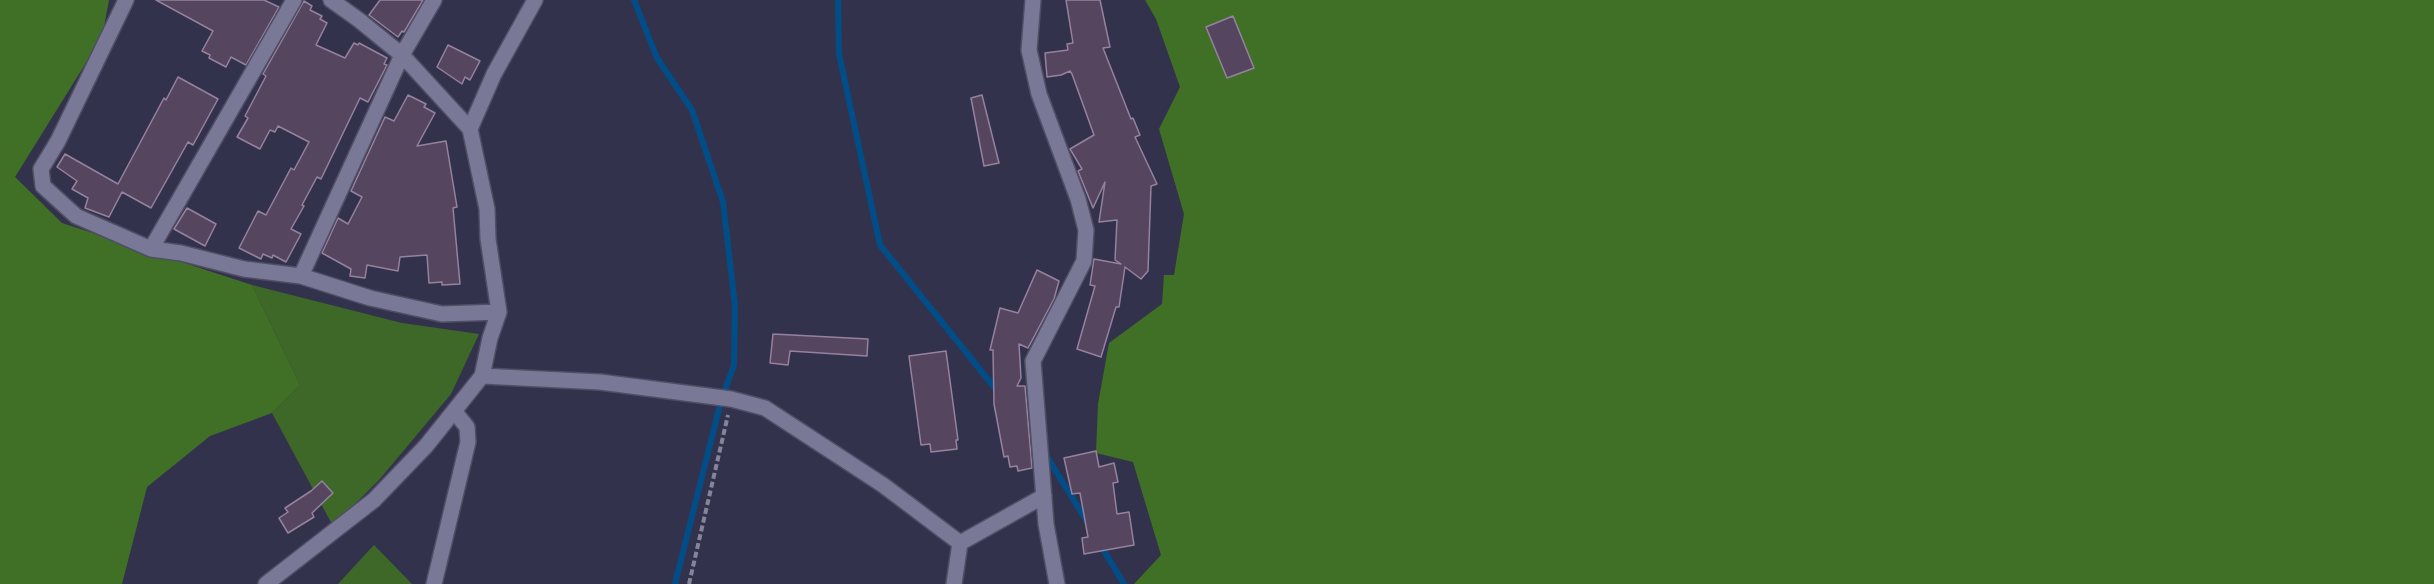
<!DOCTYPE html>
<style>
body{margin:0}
canvas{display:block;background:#33324c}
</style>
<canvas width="2434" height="584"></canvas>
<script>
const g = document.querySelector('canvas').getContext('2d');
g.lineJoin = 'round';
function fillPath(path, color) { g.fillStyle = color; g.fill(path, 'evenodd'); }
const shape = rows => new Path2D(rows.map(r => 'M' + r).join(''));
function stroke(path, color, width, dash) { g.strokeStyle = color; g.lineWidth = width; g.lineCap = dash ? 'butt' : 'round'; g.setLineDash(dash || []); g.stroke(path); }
const green = shape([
 [252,285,402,323,479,334,451,394,379,480,333,526,272,413,300,385],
 [374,545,412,584,338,584]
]);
const forest = shape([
 [0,0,109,0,102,37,15,177,62,223,252,285,300,385,272,413,210,436,147,487,122,584,0,584],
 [1145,0,2434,0,2434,584,1134,584,1161,555,1133,462,1096,453,1098,404,1109,343,1162,304,1164,275,1174,275,1184,214,1159,129,1180,87,1156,19]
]);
const stream = shape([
 [634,0,657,58,692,110,723,202,735,306,734,365,721,401,675,584],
 [838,0,839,54,880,245,998,392],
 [1044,452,1089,525],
 [1100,544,1124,584]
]);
const building = shape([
 [156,0,264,0,279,7,246,65,231,57,226,67,209,58,210,55,202,51,213,31,156,0],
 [380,0,423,0,404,32,402,31,398,37,369,15,380,0],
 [1066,0,1100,0,1110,47,1103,48,1131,119,1133,118,1140,135,1135,137,1157,184,1151,186,1148,271,1141,279,1125,267,1119,307,1116,307,1101,357,1077,349,1095,286,1090,285,1094,259,1121,264,1115,260,1117,220,1099,222,1105,182,1093,208,1078,171,1082,169,1070,149,1094,135,1072,74,1070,71,1061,75,1047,77,1045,53,1068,50,1067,44,1073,43,1066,0],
 [304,1,312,6,310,10,322,16,320,19,327,23,316,45,345,58,354,43,358,45,359,43,387,58,384,64,387,65,368,102,360,98,321,179,317,177,302,205,304,206,291,229,301,234,286,262,273,255,272,258,263,254,261,259,239,248,258,211,266,215,291,168,294,170,309,142,278,126,275,132,270,130,260,149,237,137,248,118,245,116,266,76,263,74,304,1],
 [1233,16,1254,68,1227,78,1206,27,1233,16],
 [448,45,480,61,470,80,465,77,462,84,437,67,448,45],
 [178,77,218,99,193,145,188,142,151,208,122,192,109,217,85,208,88,198,72,189,77,181,57,167,65,154,118,184,164,98,166,100,178,77],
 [408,95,426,104,424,107,435,113,417,146,446,141,457,207,453,208,460,284,442,285,442,282,429,283,427,255,400,257,398,271,367,265,365,278,350,276,351,269,322,253,338,218,348,224,362,197,351,191,385,117,394,121,408,95],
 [982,95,999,163,984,166,971,98,982,95],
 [187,208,216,224,205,246,174,229,187,208],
 [1037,270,1059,281,1054,299,1028,348,1019,344,1021,378,1017,386,1025,386,1032,468,1018,471,1017,466,1010,467,1008,456,1004,457,994,404,993,350,990,350,1000,308,1018,313,1037,270],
 [773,334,868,339,867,356,790,351,788,365,770,363,773,334],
 [946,351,958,440,956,440,957,449,931,452,930,444,921,445,909,356,946,351],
 [1096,451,1099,467,1114,463,1118,482,1113,483,1117,514,1129,512,1134,545,1084,554,1082,538,1088,537,1080,493,1072,494,1064,458,1096,451],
 [322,481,333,493,312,513,314,517,288,533,279,518,288,512,285,508,311,491,322,481]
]);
const path = shape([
 [689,584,728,415]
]);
const minor = shape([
 [126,0,58,141,41,169,43,186,76,216,151,249,181,253,244,269,301,276,370,298,442,314,499,312],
 [1033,0,1029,50,1039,94,1078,199,1086,230,1084,261,1033,361,1046,524,1057,584],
 [470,129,494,74,535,0],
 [151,249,294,0],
 [301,276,402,55,434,0],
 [482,376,600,382,731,399,765,408,883,485,960,543],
 [960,543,1044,496],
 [266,584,374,500,426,446,482,376,490,338,499,312,488,239,487,209,470,129,402,55,359,20,331,0],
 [434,584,468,442,467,427,454,411],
 [954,584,960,543]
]);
fillPath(green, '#3e6827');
fillPath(forest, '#407026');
stroke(stream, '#004d88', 6);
fillPath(building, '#56455f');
stroke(building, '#95829f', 1.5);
stroke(minor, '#504e65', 18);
stroke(path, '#85849a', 4, [6, 3]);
stroke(minor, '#797897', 15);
</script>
